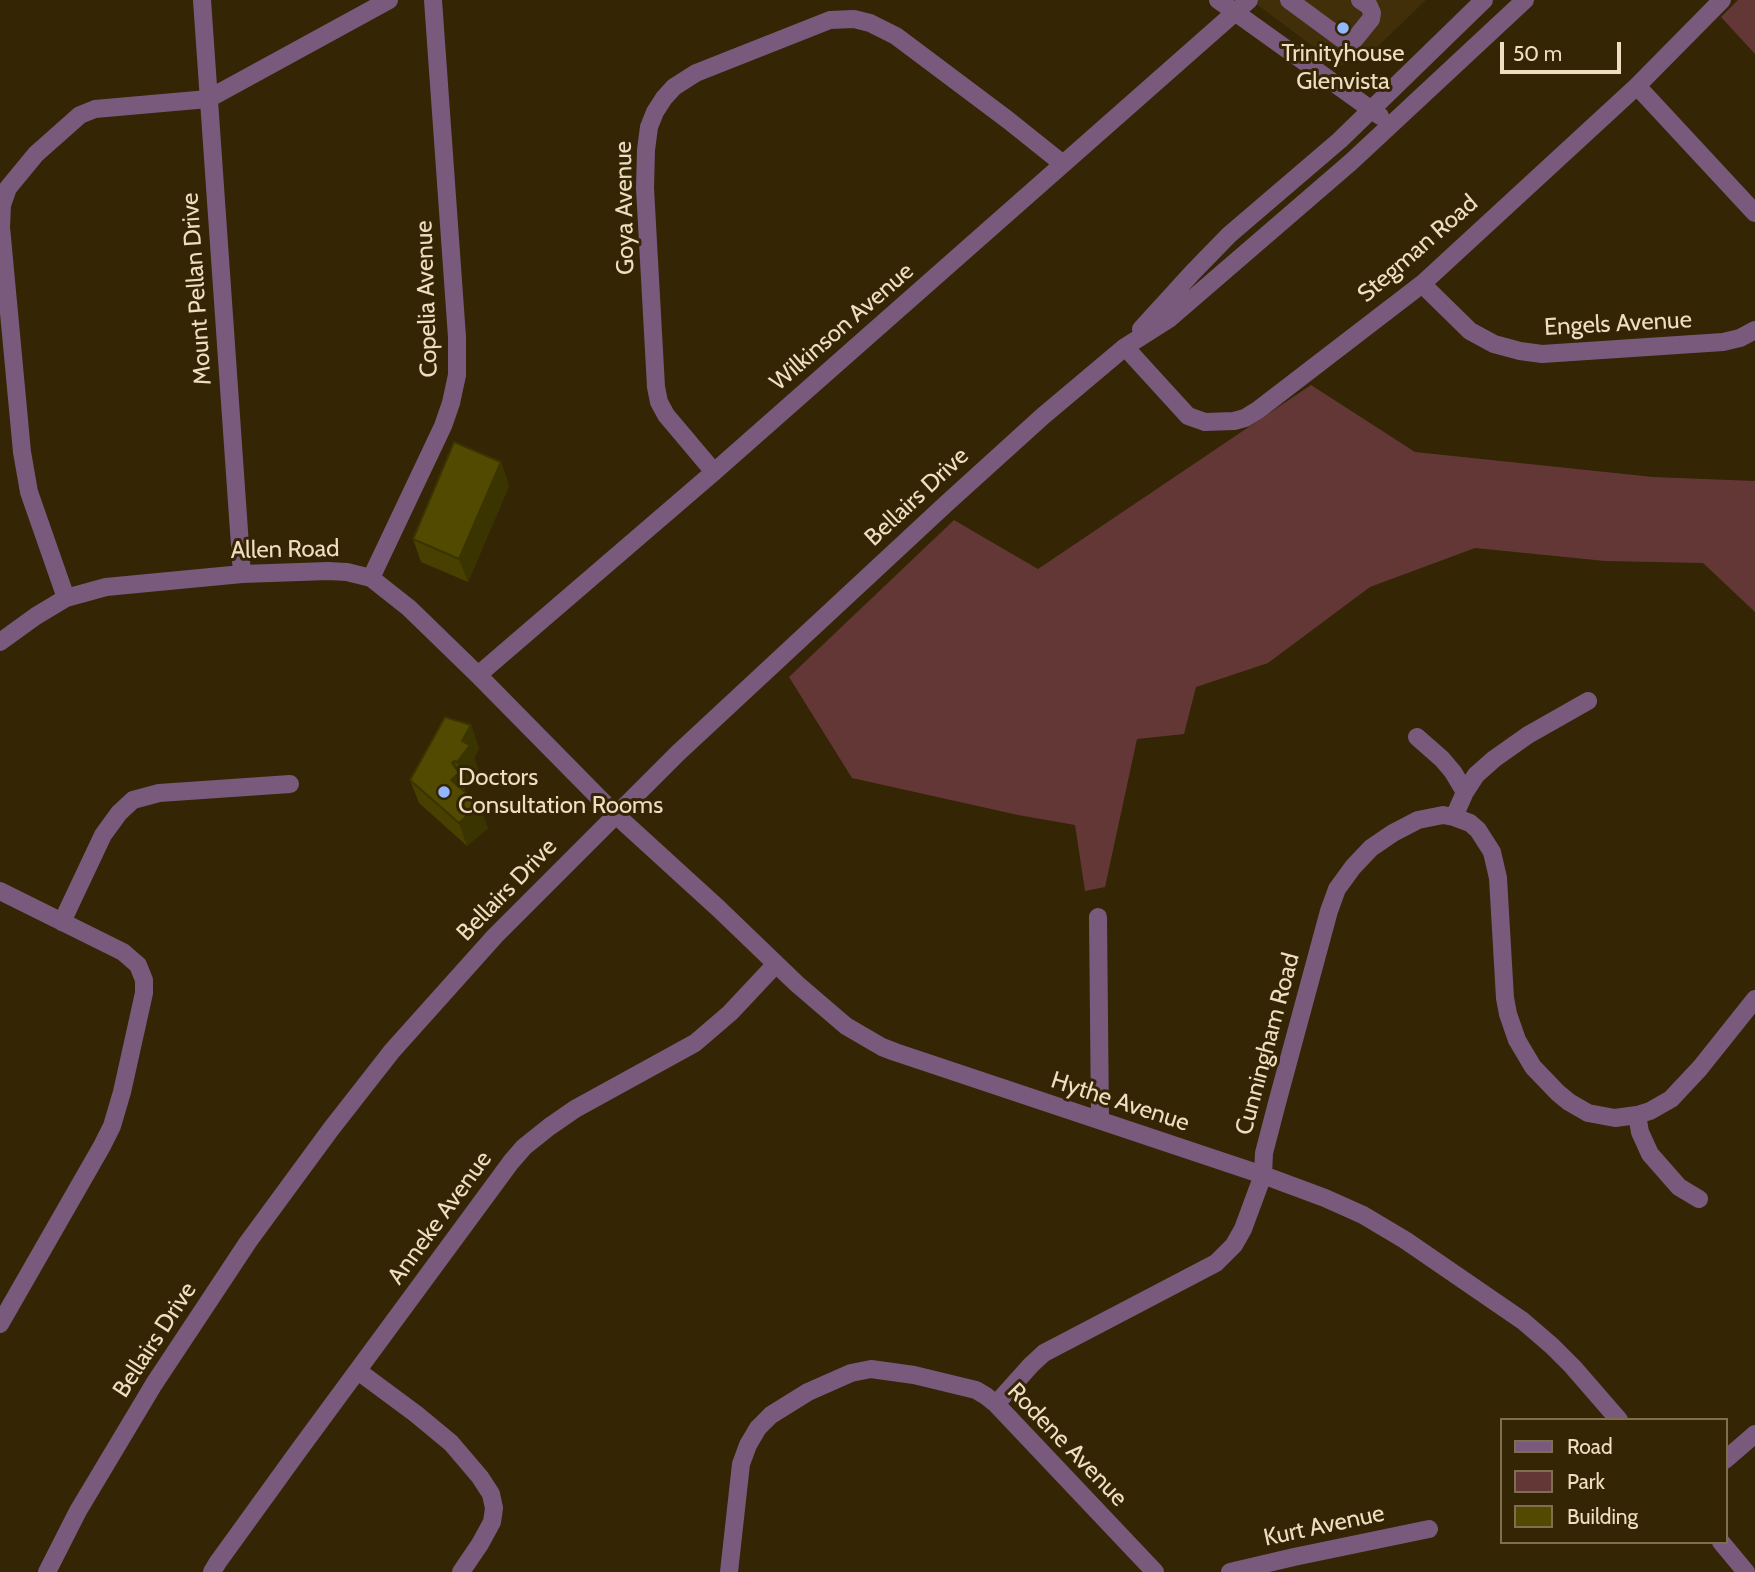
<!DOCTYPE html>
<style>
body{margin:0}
#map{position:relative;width:1755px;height:1572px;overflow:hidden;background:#342505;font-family:Cabin,sans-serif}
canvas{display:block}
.legend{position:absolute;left:1500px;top:1418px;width:228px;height:126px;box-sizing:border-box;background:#342505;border:2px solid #7f6f50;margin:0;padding:9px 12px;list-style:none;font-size:21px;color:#efdec1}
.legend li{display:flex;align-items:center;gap:14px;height:35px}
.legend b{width:35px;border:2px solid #7f6f50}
.scale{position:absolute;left:1500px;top:42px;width:121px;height:32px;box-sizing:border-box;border:4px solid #efdec1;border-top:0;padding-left:9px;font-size:21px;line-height:24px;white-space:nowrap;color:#efdec1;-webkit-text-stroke:5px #342505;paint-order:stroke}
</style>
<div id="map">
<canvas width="1755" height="1572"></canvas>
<ul class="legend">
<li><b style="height:9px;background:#795a7d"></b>Road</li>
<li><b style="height:19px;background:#633736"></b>Park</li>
<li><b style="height:19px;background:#524a00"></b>Building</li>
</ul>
<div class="scale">50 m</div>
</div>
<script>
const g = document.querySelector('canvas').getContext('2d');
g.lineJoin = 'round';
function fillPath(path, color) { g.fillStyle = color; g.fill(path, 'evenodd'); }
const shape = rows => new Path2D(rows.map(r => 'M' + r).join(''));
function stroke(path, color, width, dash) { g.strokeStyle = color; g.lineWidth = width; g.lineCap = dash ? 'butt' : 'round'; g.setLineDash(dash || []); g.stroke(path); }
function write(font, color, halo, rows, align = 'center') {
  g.font = font + ' Cabin,sans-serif'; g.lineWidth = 6; g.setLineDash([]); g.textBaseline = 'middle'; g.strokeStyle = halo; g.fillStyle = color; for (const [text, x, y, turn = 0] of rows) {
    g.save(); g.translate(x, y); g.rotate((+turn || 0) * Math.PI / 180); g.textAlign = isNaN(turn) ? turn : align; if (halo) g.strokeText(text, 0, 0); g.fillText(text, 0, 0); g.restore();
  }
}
const built = shape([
 [1251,0,1426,0,1368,56,1339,66]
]);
const green = shape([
 [1738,0,1755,0,1755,54,1721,17],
 [1311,385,1415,452,1653,477,1755,481,1755,612,1703,563,1605,561,1475,548,1370,587,1268,663,1196,687,1184,734,1137,739,1105,887,1085,891,1075,825,1018,815,852,778,789,677,954,520,1038,569]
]);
const minor = shape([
 [202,0,242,574],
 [1218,0,1380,116],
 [1289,0,1342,39,1348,41,1354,40,1371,19,1372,13,1369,6,1360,0],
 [1637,86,1755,213],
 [1422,284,1470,331,1494,344,1520,351,1542,354,1723,342,1740,338,1755,330],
 [1141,329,1193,272,1229,235,1340,140,1484,0],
 [1125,347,1188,416,1205,422,1234,421,1245,418,1258,410,1422,284,1637,86,1722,0],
 [714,472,666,415,659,402,656,387,645,188,646,150,649,127,655,112,664,98,674,87,696,73,830,20,854,19,870,23,896,36,1008,120,1063,164],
 [371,578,443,426,451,403,457,375,457,337,433,0],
 [66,598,29,492,22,452,1,227,2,205,8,188,36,154,80,115,95,109,208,99,389,0],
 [0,642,36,616,66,598,106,587,242,574,328,571,347,572,371,578,409,608,478,675,616,815,719,909,797,984,846,1026,882,1047,895,1052,1263,1175,1325,1198,1363,1215,1405,1240,1523,1321,1552,1346,1573,1367,1619,1420],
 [478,675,714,472,1249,0],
 [1417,737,1442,759,1453,772,1465,792],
 [1454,817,1470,823,1478,830,1492,852,1498,878,1505,998,1508,1014,1517,1040,1533,1067,1558,1093,1569,1102,1588,1113,1615,1118,1637,1115,1640,1132,1650,1154,1679,1187,1699,1199],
 [0,891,123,952,138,965,144,980,144,993,122,1092,112,1126,102,1146,0,1324],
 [1098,917,1100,1120],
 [62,922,103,835,119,813,133,800,159,793,290,784],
 [1637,1115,1650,1111,1671,1099,1700,1068,1755,999],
 [358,1371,416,1414,451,1443,480,1477,491,1494,494,1508,492,1522,480,1544,461,1572],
 [996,1404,1031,1365,1044,1353,1216,1263,1234,1245,1243,1229,1263,1175,1264,1153,1277,1103,1329,911,1337,889,1353,867,1371,848,1393,833,1418,820,1443,815,1454,817,1465,792,1476,775,1494,759,1528,735,1588,701],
 [1725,1460,1755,1434],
 [1721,1542,1746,1572],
 [47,1572,78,1511,154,1384,248,1242,331,1129,392,1051,495,936,678,753,947,503,1043,416,1125,347,1169,319,1351,162,1525,0],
 [212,1572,218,1562,299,1450,511,1162,524,1147,549,1127,575,1109,695,1043,730,1013,776,964],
 [729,1572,741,1464,748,1445,758,1428,771,1415,808,1392,851,1373,871,1369,914,1375,976,1390,986,1396,996,1404,1155,1572],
 [1230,1572,1294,1557,1429,1529]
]);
const wall = shape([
 [501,462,509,486,468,582,421,562,413,539],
 [471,725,479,748,474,758,478,769,465,786,463,785,466,793,488,828,467,846,419,803,410,780]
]);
const shadedWall = shape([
 [501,462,509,486,468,582,459,559],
 [471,725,479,748,474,758,478,769,465,786,457,762,462,741],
 [454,761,459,773,467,796,451,780,452,763],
 [479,804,488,828,467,846,459,823]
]);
const building = shape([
 [454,442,501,462,459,559,413,539,454,442],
 [445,717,471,725,462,741,470,745,457,762,454,761,452,763,459,773,451,780,479,804,459,823,410,780,445,717]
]);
const markers = [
 [1343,28,7,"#91b8fd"],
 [444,792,7,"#91b8fd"]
];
const poiNames = [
 ["Trinityhouse",1343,54],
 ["Glenvista",1343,82],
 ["Doctors",458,778,"left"],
 ["Consultation Rooms",458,806,"left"]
];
const streetNames = [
 ["Goya Avenue",625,208,-91],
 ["Stegman Road",1418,249,-41],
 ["Mount Pellan Drive",197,289,-94],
 ["Copelia Avenue",427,299,-92],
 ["Engels Avenue",1618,324,-3],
 ["Wilkinson Avenue",842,327,-41],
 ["Bellairs Drive",917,497,-43],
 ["Allen Road",285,550,-1],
 ["Bellairs Drive",507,890,-46],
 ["Cunningham Road",1268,1044,-75],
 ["Hythe Avenue",1120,1102,18],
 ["Anneke Avenue",440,1218,-54],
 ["Bellairs Drive",155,1340,-57],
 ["Rodene Avenue",1067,1445,46],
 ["Kurt Avenue",1324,1526,-12]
];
fillPath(built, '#412f0a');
fillPath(green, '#633736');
stroke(minor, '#795a7d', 18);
fillPath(wall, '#474000');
fillPath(shadedWall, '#393400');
fillPath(building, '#524a00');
stroke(building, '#393400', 2);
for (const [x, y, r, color] of markers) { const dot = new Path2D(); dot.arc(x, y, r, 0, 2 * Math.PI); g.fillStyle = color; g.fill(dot); stroke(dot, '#342505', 2.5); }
write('24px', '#efdec1', '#342505', poiNames);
write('24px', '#efdec1', '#342505', streetNames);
</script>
